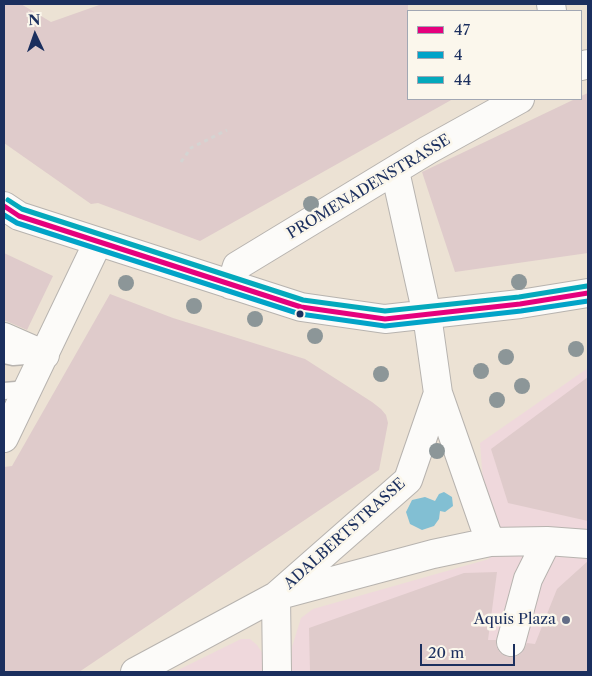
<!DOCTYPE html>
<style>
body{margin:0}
#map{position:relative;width:592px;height:676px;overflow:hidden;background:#ece2d4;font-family:"Libre Caslon Text",serif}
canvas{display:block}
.frame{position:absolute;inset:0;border:5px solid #1b2f5e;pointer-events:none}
.legend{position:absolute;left:407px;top:10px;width:175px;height:90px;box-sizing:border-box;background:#fbf7ec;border:1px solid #a1a7b3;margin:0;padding:6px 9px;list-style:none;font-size:15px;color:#1b2f5e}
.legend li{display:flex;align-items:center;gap:10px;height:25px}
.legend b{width:25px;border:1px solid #a1a7b3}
.north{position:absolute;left:10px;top:10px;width:50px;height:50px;-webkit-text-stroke:4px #fbf7ec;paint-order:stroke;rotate:357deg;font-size:14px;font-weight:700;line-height:20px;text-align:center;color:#1b2f5e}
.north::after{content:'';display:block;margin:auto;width:18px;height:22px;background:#1b2f5e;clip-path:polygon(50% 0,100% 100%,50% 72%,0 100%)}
.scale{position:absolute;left:420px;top:644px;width:95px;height:22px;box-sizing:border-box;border:2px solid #1b2f5e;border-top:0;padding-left:6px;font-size:15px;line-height:18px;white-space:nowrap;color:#1b2f5e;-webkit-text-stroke:4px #fbf7ec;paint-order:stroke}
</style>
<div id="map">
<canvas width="592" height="676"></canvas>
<div class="frame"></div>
<ul class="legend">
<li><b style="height:6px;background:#e5007d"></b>47</li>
<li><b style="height:6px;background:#01a3c8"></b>4</li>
<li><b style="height:6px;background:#04a9bc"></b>44</li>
</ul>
<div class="north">N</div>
<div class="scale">20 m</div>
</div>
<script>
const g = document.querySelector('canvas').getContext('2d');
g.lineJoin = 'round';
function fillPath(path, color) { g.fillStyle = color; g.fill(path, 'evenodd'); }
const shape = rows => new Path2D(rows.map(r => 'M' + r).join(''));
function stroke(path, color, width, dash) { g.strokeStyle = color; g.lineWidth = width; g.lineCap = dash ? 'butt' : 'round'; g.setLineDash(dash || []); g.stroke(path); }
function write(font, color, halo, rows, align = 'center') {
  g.font = font + ' "Libre Caslon Text",serif'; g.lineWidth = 5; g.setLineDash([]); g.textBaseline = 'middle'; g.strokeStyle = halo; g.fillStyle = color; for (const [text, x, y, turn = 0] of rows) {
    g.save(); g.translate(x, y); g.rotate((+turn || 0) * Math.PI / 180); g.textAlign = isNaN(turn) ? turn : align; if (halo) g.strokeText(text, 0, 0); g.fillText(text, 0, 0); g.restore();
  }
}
const built = shape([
 [588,368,588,672,292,672,292,647,301,618,313,609,489,559,480,443],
 [241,639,250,639,257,645,263,654,262,672,174,672]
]);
const water = shape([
 [444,492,452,497,453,506,445,512,440,511,439,519,434,526,422,530,410,524,406,512,412,500,425,497,435,501,439,494]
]);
const building = shape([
 [4,4,21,4,51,22,102,4,408,4,408,99,453,99,200,241,98,203,91,204,4,143],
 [588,93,588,253,455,272,422,172,575,99,581,99,581,96],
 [4,253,53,276,27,330,4,320],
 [110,294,173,318,305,359,372,402,381,409,386,415,388,423,379,470,79,672,4,672,4,467,12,466],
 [588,377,588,521,508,503,491,449],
 [588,561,588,672,310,672,309,628,464,573,497,572,488,640,496,640,496,646,500,653,507,657,515,657,522,653,527,643,535,644,557,589]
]);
const path = shape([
 [181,162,191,148,227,130]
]);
const lane = shape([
 [4,355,13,357,38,355],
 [4,391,28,389]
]);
const street = shape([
 [551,4,552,11],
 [581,66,588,64],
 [395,171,427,315,438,393,490,542],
 [4,206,19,216,301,307,385,319,520,304,588,293],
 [231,285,237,266,428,150,520,99],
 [4,337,45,355],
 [4,438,98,242],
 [511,642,528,579,547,541],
 [135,672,276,596,433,554,490,542,547,541,588,544],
 [277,672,276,596,408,480,438,393]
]);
const bus1 = shape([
 [4,206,19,216,301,307,385,319,520,304,588,293]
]);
const bus2 = shape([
 [4,215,17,223,300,314,385,326,521,311,588,301]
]);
const bus3 = shape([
 [8,200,22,209,303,300,385,311,519,297,587,286]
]);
const trees = [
 [311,204],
 [519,282],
 [126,283],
 [194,306],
 [255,319],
 [315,336],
 [576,349],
 [506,357],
 [481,371],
 [381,374],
 [522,386],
 [497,400],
 [437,451]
];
const markers = [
 [300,314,4.5,"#1b2f5e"],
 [566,620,5,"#646e87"]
];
const streetNames = [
 ["PROMENADENSTRASSE",369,187,-31],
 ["ADALBERTSTRASSE",345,534,-42]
];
const poiNames = [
 ["Aquis Plaza",556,620]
];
fillPath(built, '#efd8dc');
fillPath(water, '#82bfd3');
fillPath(building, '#dfcbcb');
stroke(lane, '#b7b3af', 19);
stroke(street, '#b7b3af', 30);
stroke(path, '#d5d4d2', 3, [4, 4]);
stroke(lane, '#fcfbf9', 16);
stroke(street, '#fcfbf9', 28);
stroke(bus1, '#e5007d', 5);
stroke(bus2, '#01a3c8', 5);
stroke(bus3, '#04a9bc', 5);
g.fillStyle = '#8c9698';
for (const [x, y] of trees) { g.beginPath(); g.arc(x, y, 8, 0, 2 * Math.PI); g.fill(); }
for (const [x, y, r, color] of markers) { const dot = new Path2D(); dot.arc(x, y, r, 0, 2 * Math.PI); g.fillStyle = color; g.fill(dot); stroke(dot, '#fbf7ec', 2); }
write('15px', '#1b2f5e', '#fbf7ec', streetNames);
write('15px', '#1b2f5e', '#fbf7ec', poiNames, 'right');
</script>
